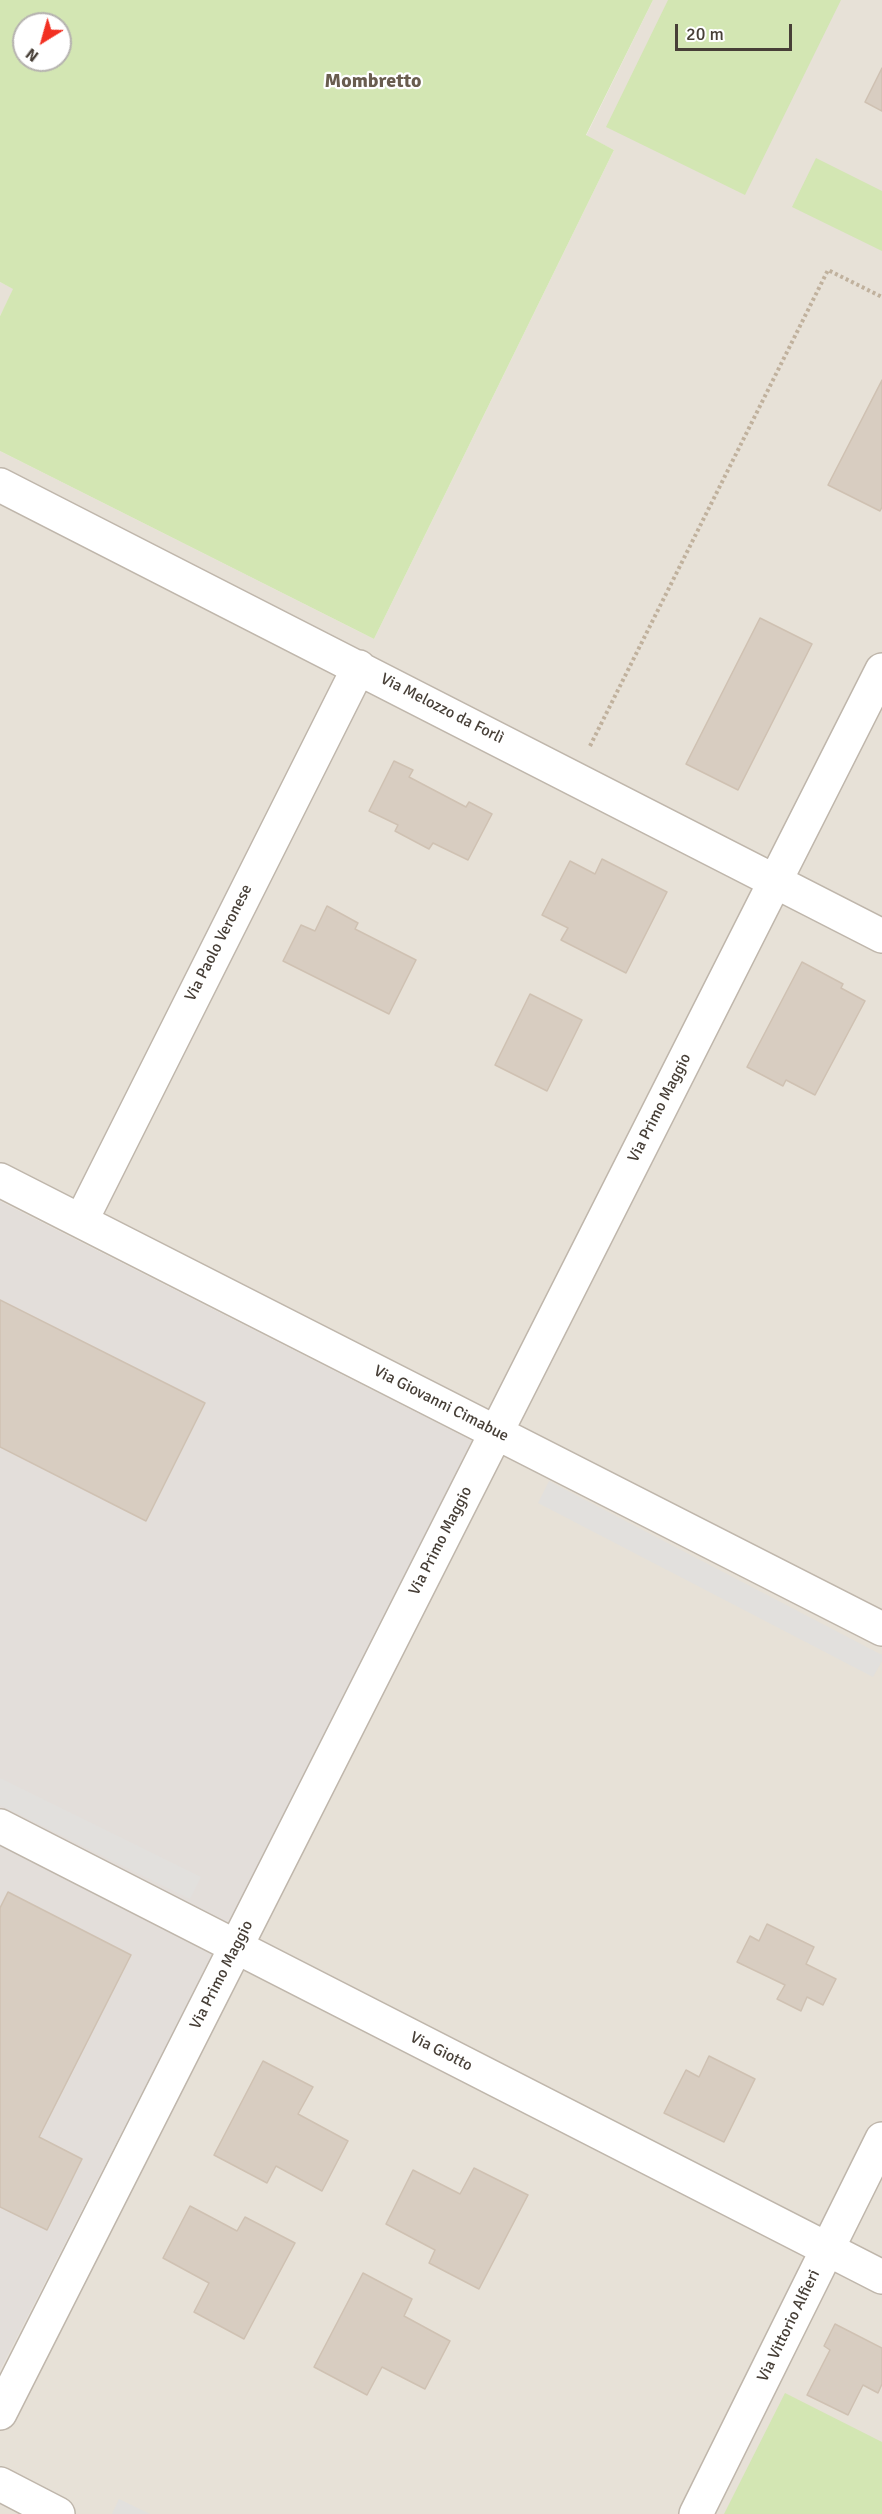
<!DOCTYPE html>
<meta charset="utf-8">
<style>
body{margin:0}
#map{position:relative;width:882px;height:2514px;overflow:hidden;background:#f4efe9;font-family:Signika,sans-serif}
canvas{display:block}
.north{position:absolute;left:12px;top:12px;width:60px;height:60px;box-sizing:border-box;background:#fff;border:2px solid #b5b2af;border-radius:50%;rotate:217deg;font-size:16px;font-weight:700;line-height:24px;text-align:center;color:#473f37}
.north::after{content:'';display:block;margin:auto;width:21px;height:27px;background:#f23022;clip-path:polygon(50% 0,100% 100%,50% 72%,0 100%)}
.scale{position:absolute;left:675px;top:24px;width:117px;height:27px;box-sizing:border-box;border:3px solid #473f37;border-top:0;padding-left:8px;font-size:18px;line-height:21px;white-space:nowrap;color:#473f37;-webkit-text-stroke:4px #fff;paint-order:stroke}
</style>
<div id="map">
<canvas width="882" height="2514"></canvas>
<div class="north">N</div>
<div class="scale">20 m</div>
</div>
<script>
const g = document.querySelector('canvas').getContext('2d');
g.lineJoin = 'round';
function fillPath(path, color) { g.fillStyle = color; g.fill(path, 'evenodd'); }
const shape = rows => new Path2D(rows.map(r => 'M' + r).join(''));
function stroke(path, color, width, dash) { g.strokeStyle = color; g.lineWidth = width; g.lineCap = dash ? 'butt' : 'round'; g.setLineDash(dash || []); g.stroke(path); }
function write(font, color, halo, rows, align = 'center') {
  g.font = font + ' Signika,sans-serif'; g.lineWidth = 4.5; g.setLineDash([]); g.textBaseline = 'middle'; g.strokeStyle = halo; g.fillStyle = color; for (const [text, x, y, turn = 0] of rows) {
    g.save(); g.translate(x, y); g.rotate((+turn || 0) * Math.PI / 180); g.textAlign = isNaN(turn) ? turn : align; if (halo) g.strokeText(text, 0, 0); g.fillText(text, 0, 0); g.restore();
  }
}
const residential = shape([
 [653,0,882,0,882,2514,0,2514,0,2371,474,1442,0,1201,0,451,374,639,614,150,586,136],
 [0,282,14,289,0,316]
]);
const industrial = shape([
 [0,1201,475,1442,0,2371]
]);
const green = shape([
 [0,0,653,0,586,135,614,150,374,639,0,451,0,316,13,289,0,282],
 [24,24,60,24,60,60,24,60],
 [668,0,841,0,745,195,606,127],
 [816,158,882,191,882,251,792,207],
 [785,2393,882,2442,882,2514,724,2514]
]);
const parking = shape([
 [549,1481,882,1655,882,1661,873,1677,538,1503],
 [0,1778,201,1877,190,1899,0,1805],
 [119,2499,150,2514,112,2514]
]);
const building = shape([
 [882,68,882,111,865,102,882,68],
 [882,380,882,507,880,511,828,485,882,380],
 [760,618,812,644,738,790,686,764,760,618],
 [394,761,413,770,409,777,466,807,469,802,492,814,468,860,433,843,429,849,395,831,398,825,369,811,394,761],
 [602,859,667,892,626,973,561,940,568,928,542,915,570,861,595,874,602,859],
 [327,906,358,923,355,929,416,960,389,1014,283,961,301,925,315,931,327,906],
 [802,962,843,984,841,988,865,1001,815,1095,786,1080,783,1086,747,1067,802,962],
 [530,994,582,1020,547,1091,495,1065,530,994],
 [0,1300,205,1403,146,1521,0,1447,0,1300],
 [8,1892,131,1955,39,2137,82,2159,47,2230,0,2207,0,1908,8,1892],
 [767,1924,814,1947,806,1964,836,1979,823,2005,807,1997,801,2011,777,1999,785,1985,737,1962,750,1936,759,1941,767,1924],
 [709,2056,755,2079,724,2142,664,2113,686,2070,699,2077,709,2056],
 [263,2061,313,2087,298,2114,348,2141,322,2191,276,2166,267,2183,214,2155,263,2061],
 [474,2168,528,2195,479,2289,429,2263,435,2250,386,2224,413,2170,460,2194,474,2168],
 [190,2206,237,2231,245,2217,295,2243,244,2339,194,2312,209,2283,163,2258,190,2206],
 [363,2273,412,2299,404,2316,450,2341,425,2389,382,2367,367,2395,314,2367,363,2273],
 [835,2324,882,2348,882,2384,878,2393,863,2385,848,2415,807,2395,830,2350,824,2346,835,2324]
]);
const path = shape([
 [590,746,828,270,882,297]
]);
const street = shape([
 [0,485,882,936],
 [0,1180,882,1629],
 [81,1221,359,667],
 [0,1826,882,2277],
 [0,2413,882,670],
 [0,2484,58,2514],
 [696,2514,882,2139]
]);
const streetNames = [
 ["Via Melozzo da Forlì",442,709,27],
 ["Via Paolo Veronese",219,943,-63],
 ["Via Primo Maggio",660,1108,-63],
 ["Via Giovanni Cimabue",441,1404,27],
 ["Via Primo Maggio",441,1541,-63],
 ["Via Primo Maggio",222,1975,-63],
 ["Via Giotto",441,2052,27],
 ["Via Vittorio Alfieri",789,2326,-64]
];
const quarterNames = [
 ["Mombretto",373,82]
];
fillPath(residential, '#e7e1d7');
fillPath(industrial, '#e3deda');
fillPath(green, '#d3e6b3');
fillPath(parking, '#e2e0dd');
fillPath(building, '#d8cdc1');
stroke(building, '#cfc1b2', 1.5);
stroke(street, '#bfb6ab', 36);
stroke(path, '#c0b19d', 4, [3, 3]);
stroke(street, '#fff', 33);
write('16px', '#473f37', '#fff', streetNames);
write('bold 20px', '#695d4f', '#fff', quarterNames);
</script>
